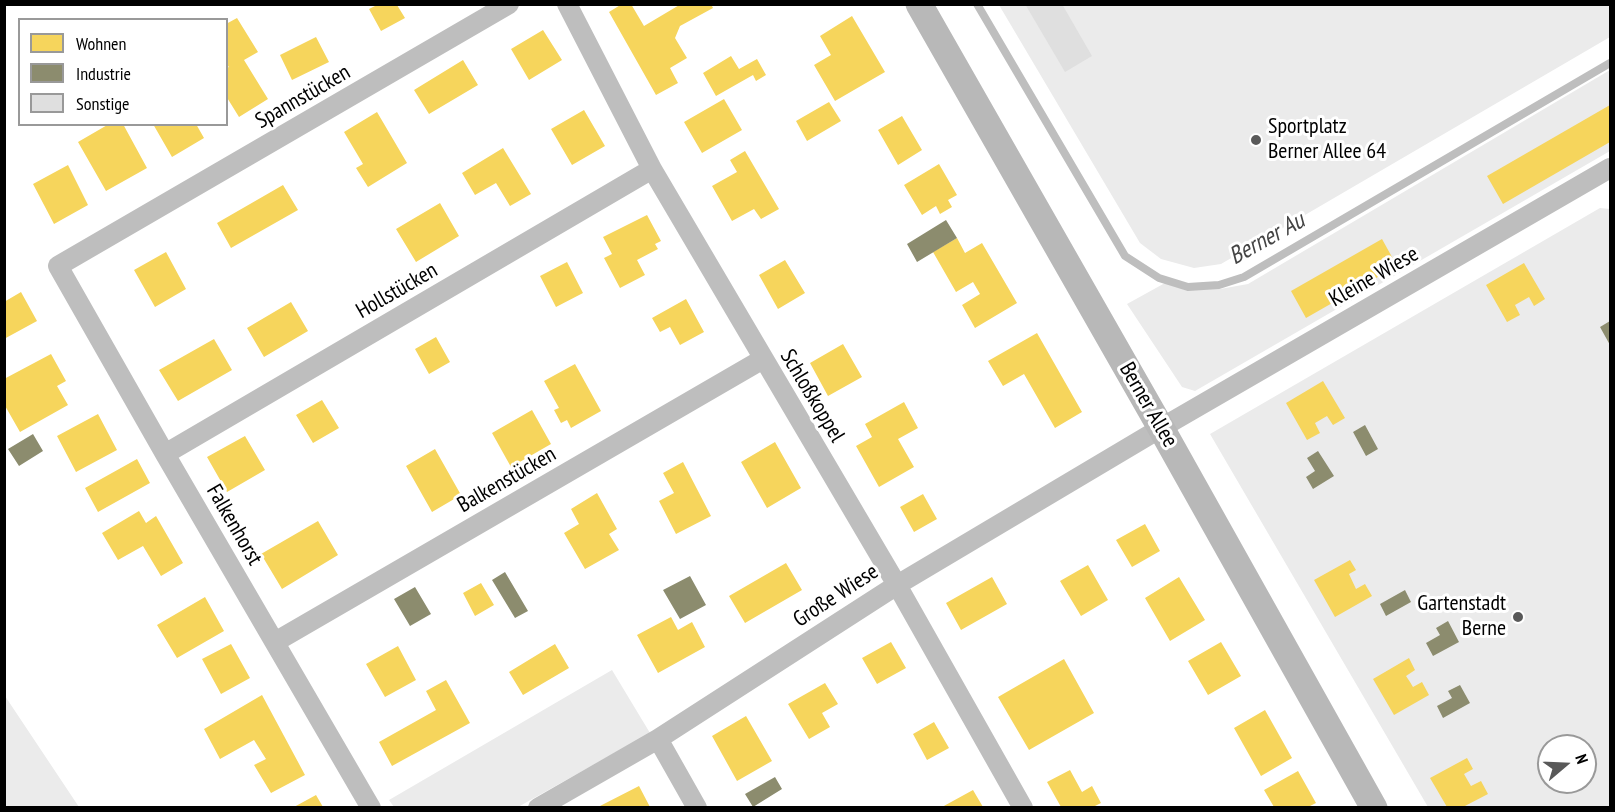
<!DOCTYPE html>
<meta charset="utf-8">
<style>
body{margin:0}
#map{position:relative;width:1615px;height:812px;overflow:hidden;background:#fff;font-family:"PT Sans Narrow",sans-serif}
canvas{display:block}
.frame{position:absolute;inset:0;border:6px solid #000;pointer-events:none}
.legend{position:absolute;left:18px;top:18px;width:210px;height:108px;box-sizing:border-box;background:#fff;border:2px solid #999;margin:0;padding:8px 10px;list-style:none;font-size:18px;color:#000}
.legend li{display:flex;align-items:center;gap:12px;height:30px}
.legend b{width:30px;border:2px solid #999}
.north{position:absolute;left:1537px;top:734px;width:60px;height:60px;box-sizing:border-box;background:#fff;border:2px solid #999;border-radius:50%;rotate:71deg;font-size:16px;font-weight:700;line-height:24px;text-align:center;color:#000}
.north::after{content:'';display:block;margin:auto;width:21px;height:27px;background:#595959;clip-path:polygon(50% 0,100% 100%,50% 72%,0 100%)}
</style>
<div id="map">
<canvas width="1615" height="812"></canvas>
<div class="frame"></div>
<ul class="legend">
<li><b style="height:16px;background:#f6d55c"></b>Wohnen</li>
<li><b style="height:16px;background:#8c8c6e"></b>Industrie</li>
<li><b style="height:16px;background:#dfdfdf"></b>Sonstige</li>
</ul>
<div class="north">N</div>
</div>
<script>
const g = document.querySelector('canvas').getContext('2d');
g.lineJoin = 'round';
function fillPath(path, color) { g.fillStyle = color; g.fill(path, 'evenodd'); }
const shape = rows => new Path2D(rows.map(r => 'M' + r).join(''));
function stroke(path, color, width, dash) { g.strokeStyle = color; g.lineWidth = width; g.lineCap = dash ? 'butt' : 'round'; g.setLineDash(dash || []); g.stroke(path); }
function write(font, color, halo, rows, align = 'center') {
  g.font = font + ' "PT Sans Narrow",sans-serif'; g.lineWidth = 6; g.setLineDash([]); g.textBaseline = 'middle'; g.strokeStyle = halo; g.fillStyle = color; for (const [text, x, y, turn = 0] of rows) {
    g.save(); g.translate(x, y); g.rotate((+turn || 0) * Math.PI / 180); g.textAlign = isNaN(turn) ? turn : align; if (halo) g.strokeText(text, 0, 0); g.fillText(text, 0, 0); g.restore();
  }
}
const green = shape([
 [999,5,1610,5,1610,37,1221,264,1194,268,1161,259,1140,243],
 [1610,70,1610,151,1195,391,1182,387,1127,304,1165,283,1189,289,1220,289,1248,284],
 [1600,208,1610,209,1610,807,1428,807,1210,434],
 [1549,746,1585,746,1585,782,1549,782],
 [612,670,650,733,518,807,394,807,389,800],
 [4,696,5,696,79,807,5,807]
]);
const homes = shape([
 [622,4,631,4,644,26,681,4,711,4,713,8,680,26,675,38,687,58,670,68,678,83,656,95,609,12],
 [377,5,397,5,405,18,381,31,369,9],
 [852,16,885,72,835,101,814,65,831,55,820,36],
 [237,18,258,52,244,60,268,99,239,117,226,96,226,68,229,67,226,64,226,24],
 [543,30,562,60,529,80,511,49],
 [316,37,329,62,292,80,280,55],
 [731,56,739,69,757,59,766,75,756,81,753,75,716,96,703,73],
 [463,60,478,85,429,114,414,90],
 [724,99,742,130,702,153,684,122],
 [829,102,841,121,807,141,796,121],
 [1610,105,1610,142,1503,204,1487,176],
 [584,110,605,146,572,165,551,129],
 [377,112,407,163,368,187,356,168,363,164,344,132],
 [902,116,922,150,898,165,878,130],
 [109,124,123,124,147,168,106,191,78,142],
 [153,124,196,124,204,138,172,157],
 [503,148,531,194,510,206,496,183,475,195,462,173],
 [745,151,779,209,761,219,754,209,732,221,712,186,737,172,730,160],
 [939,164,957,195,948,200,952,207,940,214,936,206,922,215,904,185],
 [68,165,88,205,54,224,33,184],
 [283,185,298,210,231,248,217,223],
 [440,203,459,236,416,262,396,229],
 [647,215,661,241,655,244,658,249,637,260,645,275,620,288,604,258,612,254,603,237],
 [957,238,965,253,982,243,1017,303,975,328,962,305,980,294,973,282,956,292,933,252],
 [1382,239,1397,266,1306,318,1291,291],
 [166,252,186,289,155,307,134,270],
 [785,260,805,293,778,309,759,275],
 [567,262,583,293,556,307,540,276],
 [1524,263,1545,299,1534,306,1529,297,1515,305,1520,315,1507,322,1486,285],
 [21,292,37,321,4,339,4,302],
 [686,299,704,332,680,345,670,327,660,332,652,318],
 [291,302,308,331,264,357,247,328],
 [1037,333,1082,412,1055,428,1024,374,1003,386,988,361],
 [436,337,450,362,429,374,415,349],
 [214,339,232,370,178,401,159,370],
 [843,344,862,377,828,396,810,363],
 [51,354,66,381,57,386,68,405,20,432,4,404,4,379],
 [575,364,601,411,571,428,567,420,561,423,554,410,559,408,544,381],
 [1323,381,1345,418,1333,425,1327,416,1315,423,1320,433,1307,440,1286,403],
 [322,400,339,428,313,443,296,415],
 [904,402,918,428,898,439,914,467,879,487,856,446,872,437,865,424],
 [532,410,551,444,511,467,492,433],
 [98,414,117,450,76,472,57,436],
 [245,436,265,470,227,492,207,457],
 [775,442,801,488,767,508,741,462],
 [435,449,461,495,432,512,406,466],
 [137,459,150,483,98,512,85,488],
 [683,462,711,516,676,534,659,501,674,493,663,473],
 [597,493,617,529,609,534,619,550,585,569,564,533,579,524,571,509],
 [923,494,937,519,914,532,900,507],
 [139,511,146,523,156,516,183,563,161,576,143,546,118,560,102,533],
 [318,521,338,555,282,589,261,554],
 [1145,524,1160,551,1132,567,1116,540],
 [1350,560,1356,570,1349,574,1356,589,1365,584,1372,596,1335,617,1314,580],
 [786,563,802,590,745,623,729,596],
 [1088,565,1108,600,1081,616,1060,581],
 [992,577,1007,604,961,630,946,603],
 [1179,577,1205,620,1170,641,1145,598],
 [481,583,494,605,475,616,463,593],
 [205,597,224,631,177,658,157,625],
 [671,617,678,630,692,622,705,647,658,673,637,635],
 [891,642,906,668,877,684,862,658],
 [1221,642,1241,676,1208,695,1188,661],
 [231,644,250,678,221,694,202,659],
 [555,644,569,668,523,695,509,672],
 [398,646,416,680,385,697,366,664],
 [1409,658,1415,670,1406,676,1410,682,1413,687,1422,682,1429,695,1394,715,1373,679],
 [1064,659,1094,713,1029,750,998,697],
 [446,680,470,723,392,766,379,742,436,710,426,691],
 [825,683,838,704,822,713,830,727,809,739,788,704],
 [262,695,305,775,271,793,254,765,266,759,254,740,220,759,204,729],
 [1265,710,1292,758,1261,776,1234,728],
 [746,716,772,761,737,781,712,736],
 [934,722,949,748,927,760,913,734],
 [1467,758,1473,769,1464,774,1468,781,1471,786,1481,781,1488,794,1463,807,1447,807,1430,778],
 [1070,770,1082,792,1092,786,1101,803,1093,807,1061,807,1047,782],
 [1298,771,1316,803,1308,807,1274,807,1264,790],
 [639,786,650,807,598,807],
 [973,790,983,807,942,807],
 [316,795,323,807,294,807]
]);
const industry = shape([
 [946,220,957,238,917,262,907,244],
 [1610,321,1610,345,1600,327],
 [1365,425,1378,449,1366,456,1353,432],
 [33,434,43,451,19,466,8,449],
 [1318,451,1334,476,1313,489,1306,477,1315,471,1307,458],
 [505,572,528,611,515,618,492,580],
 [690,576,706,605,680,619,663,590],
 [415,587,431,614,410,626,394,599],
 [1405,590,1411,602,1386,616,1380,604],
 [1448,621,1459,642,1433,656,1426,643,1440,635,1436,628],
 [1460,685,1470,703,1443,718,1437,706,1452,698,1448,691],
 [775,777,782,789,753,807,745,794]
]);
const stream = shape([
 [977,4,1125,256,1159,278,1188,287,1219,285,1244,277,1610,63]
]);
const building = shape([
 [1025,4,1062,4,1092,56,1065,72]
]);
const street = shape([
 [567,4,652,169,897,585,1023,808],
 [165,454,652,169],
 [275,642,763,359],
 [658,739,697,808],
 [371,808,165,454,58,266,509,4],
 [538,808,658,739,897,585,1161,428,1610,168]
]);
const secondary = shape([
 [919,4,1161,428,1374,808]
]);
const markers = [
 [1256,140,6,"#595959"],
 [1518,617,6,"#595959"]
];
const streetNames = [
 ["Spannstücken",303,97,-30],
 ["Kleine Wiese",1374,277,-30],
 ["Hollstücken",397,291,-30],
 ["Schloßkoppel",812,396,59],
 ["Berner Allee",1148,405,60],
 ["Balkenstücken",507,480,-30],
 ["Falkenhorst",234,525,60],
 ["Große Wiese",836,596,-33]
];
const poiNames = [
 ["Sportplatz",1268,127],
 ["Berner Allee 64",1268,152],
 ["Gartenstadt",1506,604,"right"],
 ["Berne",1506,629,"right"]
];
const waterNames = [
 ["Berner Au",1267,239,-29]
];
fillPath(green, '#ebebeb');
fillPath(homes, '#f6d55c');
fillPath(industry, '#8c8c6e');
stroke(stream, '#bebebe', 8);
fillPath(building, '#dfdfdf');
stroke(street, '#bebebe', 20);
stroke(secondary, '#b8b8b8', 27);
for (const [x, y, r, color] of markers) { const dot = new Path2D(); dot.arc(x, y, r, 0, 2 * Math.PI); g.fillStyle = color; g.fill(dot); stroke(dot, '#fff', 2); }
write('22px', '#000', '#fff', streetNames);
write('22px', '#000', '#fff', poiNames, 'left');
write('italic 24px', '#434343', '#fff', waterNames);
</script>
